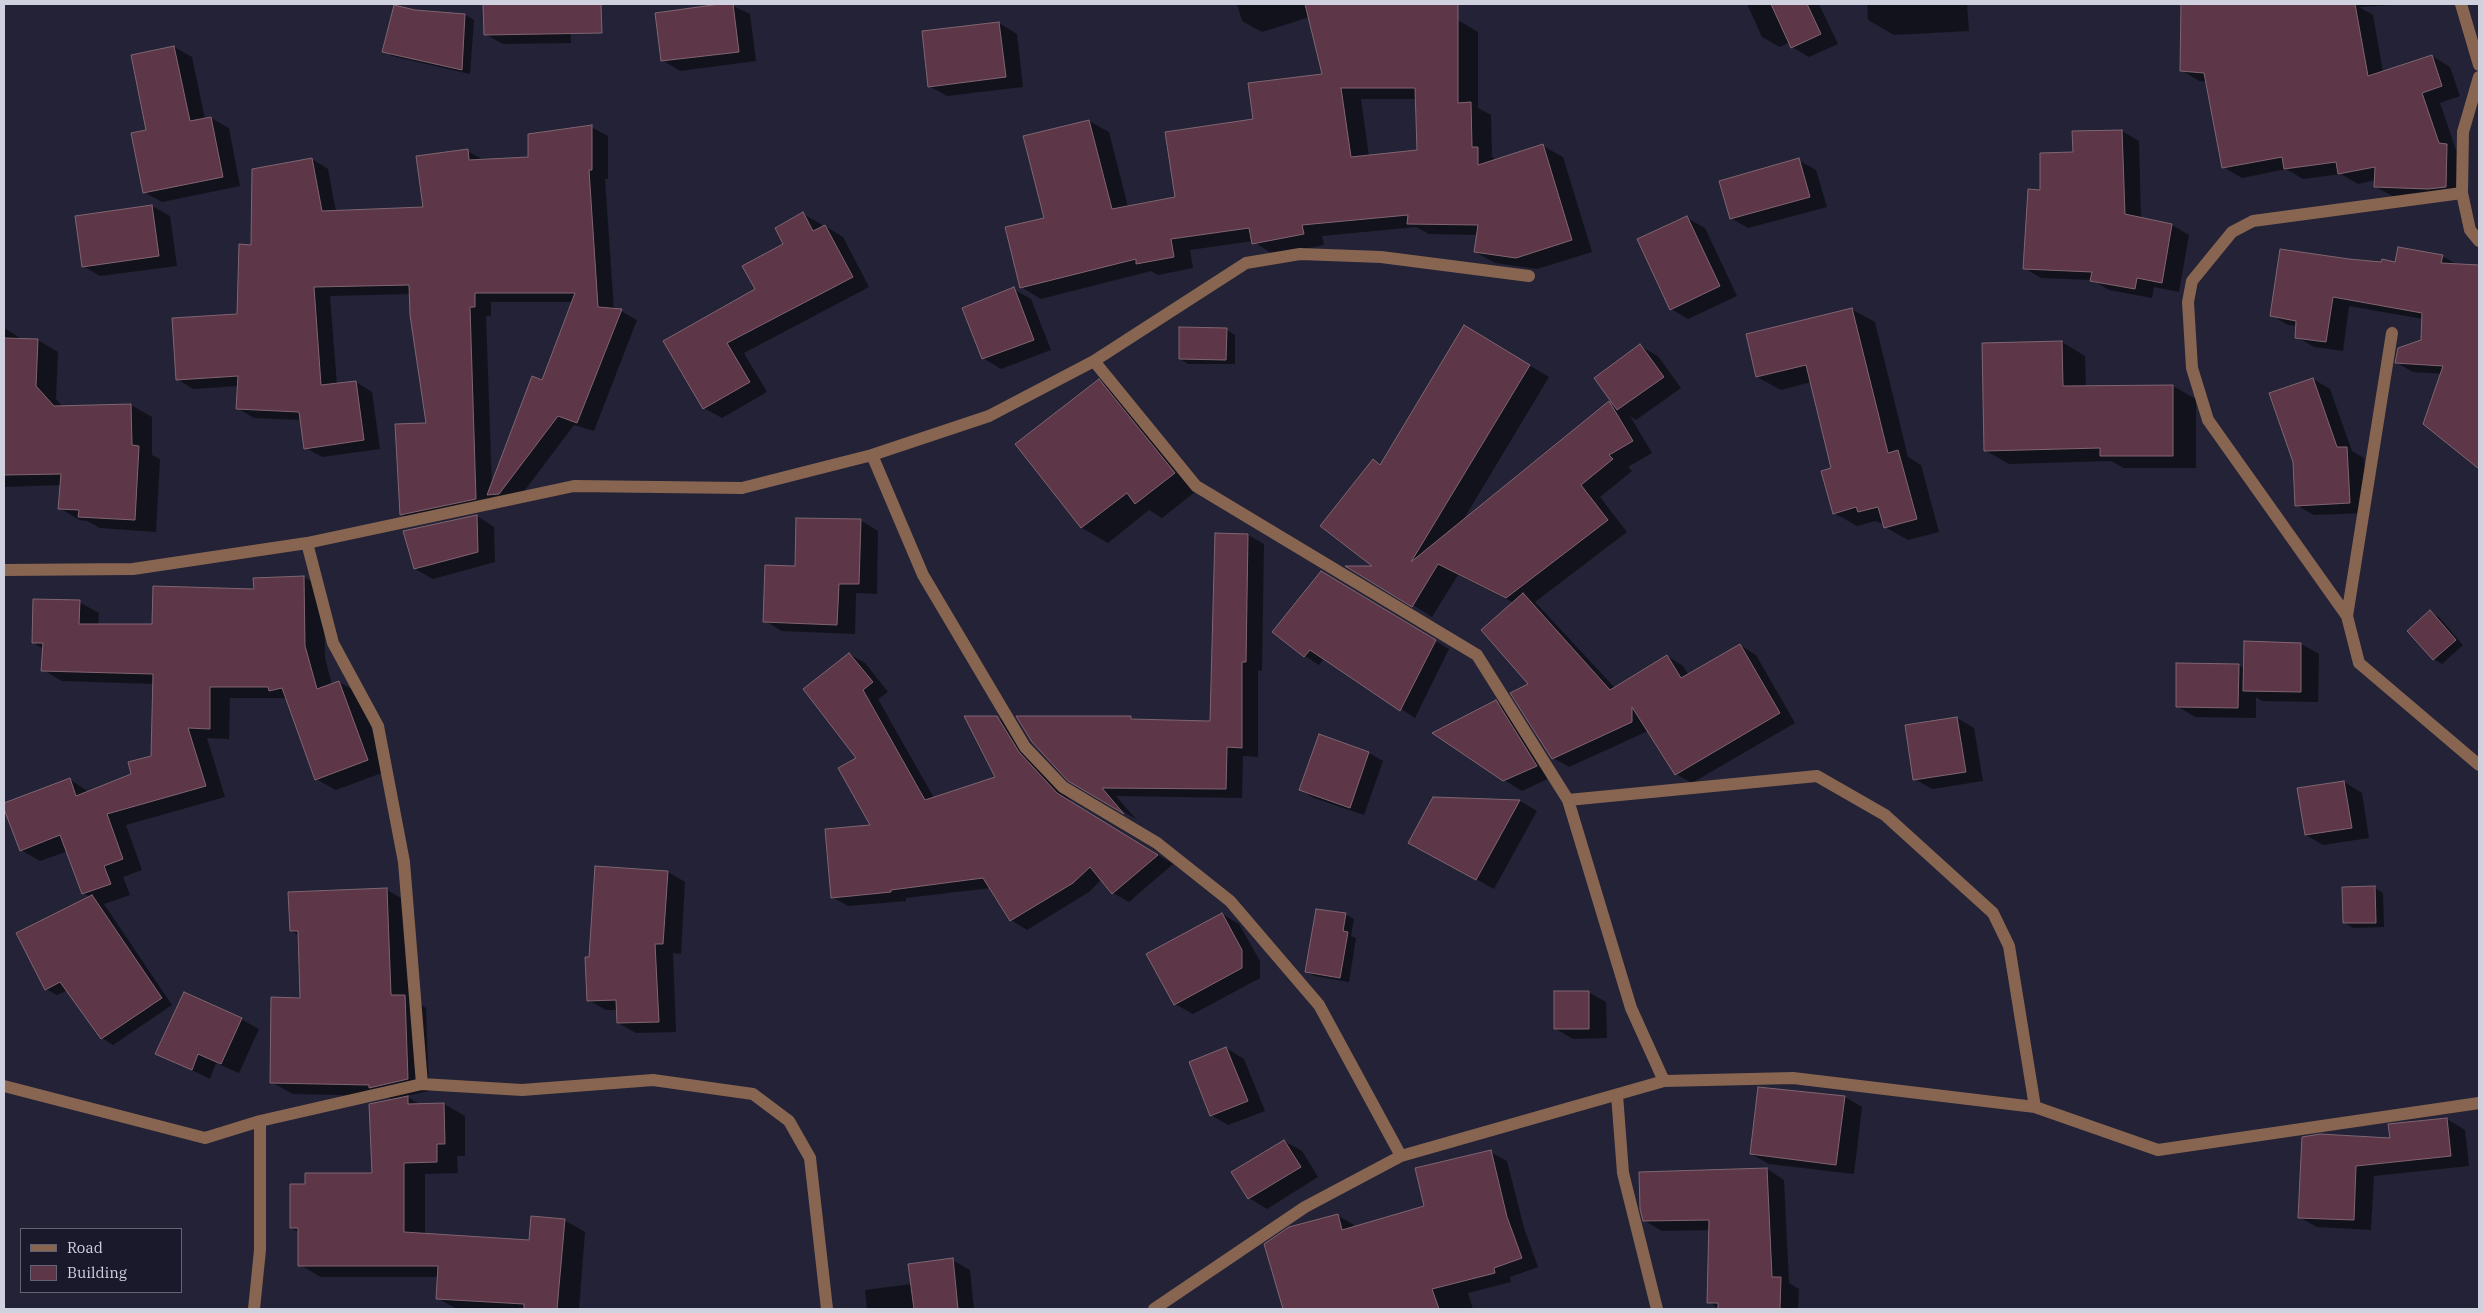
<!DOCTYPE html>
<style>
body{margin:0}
#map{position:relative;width:2483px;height:1313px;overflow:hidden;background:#232236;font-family:"IBM Plex Serif",serif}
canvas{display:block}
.frame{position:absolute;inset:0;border:5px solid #d0d1de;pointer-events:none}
.legend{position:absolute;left:20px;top:1228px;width:162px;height:65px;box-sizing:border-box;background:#1a192c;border:1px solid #636373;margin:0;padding:6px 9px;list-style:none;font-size:15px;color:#d0d1de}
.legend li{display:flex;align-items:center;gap:10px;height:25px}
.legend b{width:25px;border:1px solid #636373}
</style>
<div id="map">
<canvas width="2483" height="1313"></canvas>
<div class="frame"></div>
<ul class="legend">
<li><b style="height:6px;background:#876551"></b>Road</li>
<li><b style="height:14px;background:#5d3748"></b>Building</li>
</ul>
</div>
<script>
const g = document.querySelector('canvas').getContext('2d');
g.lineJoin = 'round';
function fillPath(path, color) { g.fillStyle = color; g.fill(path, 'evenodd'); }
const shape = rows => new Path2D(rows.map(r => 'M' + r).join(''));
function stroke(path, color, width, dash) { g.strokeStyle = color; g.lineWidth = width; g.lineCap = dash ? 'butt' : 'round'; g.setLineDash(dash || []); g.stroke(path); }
const shadow = shape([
 [484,4,569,4,571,43,503,44,485,34],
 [729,4,750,14,756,61,680,71,662,60,656,14],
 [1237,4,1416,4,1418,20,1458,20,1478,32,1478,108,1491,115,1492,157,1498,160,1543,146,1563,157,1592,252,1537,269,1495,263,1475,252,1478,235,1429,234,1416,227,1322,236,1324,245,1274,255,1253,241,1190,250,1193,268,1158,275,1151,271,1041,299,1021,287,1045,218,1089,121,1109,132,1128,207,1176,198,1254,120,1324,75,1310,17,1262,32,1242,21],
 [1361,99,1417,99,1418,151,1369,157],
 [1747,4,1819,4,1838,44,1809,57,1792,47,1790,42,1780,47,1762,37],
 [1867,4,1967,4,1969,31,1894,35,1868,20],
 [2187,4,2338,4,2342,19,2344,5,2411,4,2359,7,2373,15,2383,72,2432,56,2450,67,2460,96,2440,103,2456,150,2465,156,2464,197,2394,197,2376,187,2376,180,2358,184,2341,174,2303,179,2286,169,2242,178,2223,167,2207,82,2199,81,2181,70],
 [415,12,465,15,474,20,470,74,392,56,384,51],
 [999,23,1017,34,1023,87,947,96,929,86,923,32],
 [174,47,192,57,205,119,211,118,229,128,240,186,162,202,144,192,148,131],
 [591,127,608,136,608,179,605,179,614,310,621,311,637,320,594,431,574,425,516,502,505,504,492,497,492,508,417,524,401,514,427,424,411,294,330,296,337,385,356,382,372,392,380,449,322,457,306,448,302,420,254,418,237,408,239,386,193,389,177,379,238,316,252,246,312,159,328,169,336,212,424,208,467,151,484,160,530,159],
 [491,302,573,302,543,381,492,487,486,316,491,316],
 [2122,131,2139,141,2141,219,2172,225,2189,235,2179,292,2154,287,2152,298,2109,290,2092,280,2041,278,2024,268,2042,191],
 [1798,160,1816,170,1827,207,1748,228,1731,218],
 [152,206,170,216,177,266,100,276,83,266],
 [803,214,821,224,823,228,825,226,843,237,869,287,744,353,767,392,722,418,704,408,665,342,756,289],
 [1687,218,1705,228,1737,296,1688,319,1671,309],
 [2442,256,2458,265,2479,266,2479,376,2413,372,2397,363,2422,341,2423,319,2349,306,2343,351,2314,347,2297,337,2297,326,2288,325,2271,315,2349,261,2396,263],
 [1013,289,1031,299,1051,350,1001,369,983,358],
 [1851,309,1875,322,1908,457,1921,465,1939,532,1908,540,1885,527,1884,524,1875,521,1857,526,1834,513,1832,469,1811,382,1781,390,1757,377],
 [4,328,24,340,38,340,58,352,56,399,63,407,131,405,152,417,152,455,160,459,156,532,100,528,87,521,80,520,59,508,61,485,4,487],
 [1227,330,1235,335,1235,364,1188,364,1180,359],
 [1484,338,1549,377,1462,522,1609,403,1616,407,1640,346,1658,356,1681,388,1636,420,1630,416,1652,453,1628,467,1632,471,1600,497,1627,532,1535,602,1615,688,1667,656,1683,666,1689,675,1740,645,1756,655,1795,723,1692,783,1676,774,1648,731,1569,767,1553,758,1530,684,1514,603,1458,575,1432,617,1413,605,1376,567,1373,460,1381,465],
 [2062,342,2085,356,2086,387,2173,386,2196,399,2196,468,2124,468,2111,461,2009,464,1986,451],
 [2313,379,2330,389,2352,451,2364,458,2367,513,2314,515,2296,505],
 [1099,381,1125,396,1200,488,1162,518,1149,510,1108,543,1082,528],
 [2448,382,2479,408,2479,468,2424,423],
 [477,516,494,527,495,562,433,579,415,569],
 [860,520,878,531,877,594,856,593,855,634,782,631,765,621,796,567],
 [1216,534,1248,535,1264,544,1262,671,1258,670,1258,757,1243,756,1242,798,1116,796,1136,819,1069,780,1131,717,1136,720,1211,722],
 [304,577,324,589,325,658,332,685,339,682,359,693,387,771,336,790,316,779,288,700,283,698,230,698,229,739,207,738,225,797,126,825,142,870,123,877,130,895,104,904,172,1005,113,1045,102,1038,68,990,57,995,46,989,90,897,83,893,68,851,40,861,21,850,4,804,69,779,89,792,133,774,152,757,154,684,62,681,43,670,44,649,33,643,79,602,99,613,98,625,153,625,255,590,255,579],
 [1336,581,1449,649,1415,718,1324,658,1319,665,1305,656,1274,632],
 [2430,612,2439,617,2463,645,2442,664,2434,659],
 [2301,644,2319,654,2318,702,2262,701,2256,697,2256,718,2195,717,2177,706,2238,665,2245,669],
 [849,654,865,663,888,692,878,699,934,798,996,778,997,717,1013,726,1035,763,1073,803,1173,864,1129,902,1113,893,1102,879,1089,892,1027,930,1011,920,991,888,906,898,906,901,848,906,832,897,872,826,858,758],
 [1496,702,1514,712,1554,776,1522,791,1504,780],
 [1957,718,1974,728,1983,781,1932,789,1915,779],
 [1320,736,1369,753,1383,761,1364,815,1314,798,1300,790],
 [2344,782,2362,793,2369,838,2323,845,2306,835],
 [1433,798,1520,801,1537,811,1494,889,1427,852],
 [668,872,685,882,681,954,673,953,676,1032,636,1033,618,1023,618,1010,606,1010,588,1000,590,958],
 [2375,888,2383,893,2384,927,2353,928,2345,923],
 [387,890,408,902,412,1000,426,1008,429,1091,406,1096,421,1105,444,1104,465,1116,465,1156,457,1156,458,1173,425,1174,425,1235,530,1242,564,1220,585,1232,579,1309,457,1309,437,1298,438,1277,321,1277,300,1265,300,1233,291,1228,373,1174,393,1100,386,1096,293,1094,271,1082,302,999,300,936,291,931],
 [1222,914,1239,924,1260,961,1260,978,1193,1014,1175,1004],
 [1345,914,1354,919,1351,936,1356,938,1349,982,1315,976,1306,972],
 [1588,992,1606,1002,1607,1038,1573,1039,1556,1029],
 [241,1019,259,1029,239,1073,216,1063,210,1079,157,1053],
 [1226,1048,1244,1059,1265,1111,1228,1125,1211,1115],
 [1845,1097,1862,1107,1854,1174,1769,1164,1751,1154],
 [2447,1119,2465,1130,2469,1166,2374,1176,2371,1230,2317,1227,2299,1217,2303,1138,2391,1139,2390,1126],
 [1284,1141,1302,1151,1318,1177,1267,1209,1249,1198,1233,1172],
 [1490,1152,1507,1161,1524,1228,1538,1267,1510,1277,1511,1282,1468,1293,1473,1309,1338,1309,1335,1299,1337,1215,1354,1225,1355,1228,1426,1207],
 [1767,1169,1784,1180,1789,1283,1799,1289,1798,1309,1719,1309,1709,1302,1710,1230,1662,1231,1645,1221],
 [952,1260,970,1270,974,1309,867,1309,865,1290,912,1284]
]);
const building = shape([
 [483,4,601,4,602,33,484,35,483,4],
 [720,4,733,4,739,52,661,61,655,13,720,4],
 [1305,4,1458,4,1458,103,1471,102,1472,147,1478,147,1478,165,1543,144,1572,240,1516,258,1474,252,1478,225,1407,224,1408,215,1302,225,1304,234,1252,244,1249,228,1171,239,1174,257,1136,264,1136,259,1020,288,1005,227,1044,218,1023,136,1089,120,1112,209,1175,197,1165,132,1253,119,1248,83,1322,74,1305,4],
 [1341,88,1415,88,1417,150,1351,157,1341,88],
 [1771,4,1807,4,1821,34,1791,48,1771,4],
 [2181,4,2355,4,2368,76,2432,55,2442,86,2422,93,2439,143,2447,144,2446,187,2428,189,2374,187,2375,167,2338,174,2336,162,2284,169,2282,157,2222,168,2204,73,2180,71,2181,4],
 [394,5,415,10,465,14,462,70,382,52,394,5],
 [999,22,1006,77,928,87,922,31,999,22],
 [174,46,190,121,211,117,223,177,143,193,131,133,146,130,131,55,174,46],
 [592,125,592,170,589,170,598,307,622,309,577,423,558,416,499,494,487,495,532,376,542,380,575,293,475,293,475,307,470,307,476,499,400,515,395,424,426,423,410,315,409,285,314,287,321,385,356,381,364,440,304,449,299,412,236,409,238,376,176,380,172,318,237,314,239,244,251,245,252,169,312,158,322,211,423,207,416,156,468,149,469,160,528,157,528,134,592,125],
 [2122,130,2125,214,2172,224,2162,283,2137,278,2135,289,2090,281,2092,272,2023,269,2028,189,2040,190,2040,153,2073,152,2072,131,2122,130],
 [1799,158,1810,197,1730,219,1719,181,1799,158],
 [152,205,159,256,82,267,75,216,152,205],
 [803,212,813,231,825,225,853,277,727,343,750,382,703,409,663,341,755,289,742,266,783,244,775,228,803,212],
 [1687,216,1720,286,1670,310,1637,239,1687,216],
 [2398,247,2443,255,2441,263,2479,265,2479,469,2423,424,2443,366,2395,363,2398,348,2421,340,2422,313,2333,297,2326,342,2295,338,2296,321,2270,316,2280,249,2349,259,2381,262,2382,259,2395,262,2398,247],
 [1014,287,1034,340,982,359,962,308,1014,287],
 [1852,308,1888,453,1898,450,1917,519,1884,528,1878,507,1858,512,1856,507,1833,514,1821,471,1831,468,1806,365,1756,377,1746,334,1852,308],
 [1464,325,1530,365,1411,562,1609,401,1633,441,1609,455,1613,459,1581,485,1608,520,1506,598,1438,564,1412,607,1345,566,1372,566,1320,526,1373,459,1380,465,1464,325],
 [1179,327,1227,328,1226,360,1179,359,1179,327],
 [4,338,38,339,36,386,54,406,131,404,132,445,139,446,135,520,78,517,79,510,58,509,61,474,4,475,4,338],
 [2062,341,2063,386,2173,385,2173,456,2100,456,2100,448,1984,451,1982,343,2062,341],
 [1640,344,1664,377,1617,410,1594,378,1640,344],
 [2313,378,2337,447,2347,447,2350,503,2295,506,2293,462,2269,393,2313,378],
 [1099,379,1175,473,1135,504,1127,493,1081,528,1015,444,1099,379],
 [477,515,478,552,414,569,403,531,477,515],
 [796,518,861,519,859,584,839,584,837,625,763,622,765,565,795,566,796,518],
 [1215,533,1248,534,1246,662,1242,662,1242,748,1227,747,1226,789,1102,788,1124,814,1068,781,1032,742,1016,716,1131,716,1131,719,1210,721,1215,533],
 [1321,571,1436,640,1400,711,1310,650,1304,657,1272,632,1321,571],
 [304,576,305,646,317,689,339,681,368,760,315,780,282,688,269,691,268,687,210,687,210,729,188,728,206,786,107,814,123,859,104,866,111,884,82,894,60,835,20,851,4,809,4,803,70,778,76,796,131,774,128,762,151,756,153,674,41,671,43,643,32,643,33,599,80,600,79,624,152,624,153,586,254,589,253,578,304,576],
 [1523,593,1610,690,1667,655,1681,678,1740,644,1780,713,1675,775,1632,707,1632,722,1552,759,1510,693,1528,684,1481,630,1523,593],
 [2430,610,2456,640,2433,660,2407,631,2430,610],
 [2244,641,2301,643,2301,692,2243,691,2244,641],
 [849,653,873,682,863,690,925,800,995,777,964,716,997,716,1019,752,1057,793,1158,855,1112,894,1090,867,1073,883,1010,921,983,878,891,890,891,892,831,898,825,829,870,825,838,768,856,758,803,689,849,653],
 [2176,663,2239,664,2238,708,2176,707,2176,663],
 [1496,700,1537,766,1503,781,1432,733,1496,700],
 [1957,717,1966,772,1913,780,1905,725,1957,717],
 [1319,734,1369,752,1350,808,1299,790,1319,734],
 [2344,781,2352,828,2305,835,2297,788,2344,781],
 [1433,797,1520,800,1476,880,1408,843,1433,797],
 [595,866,668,871,663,944,655,944,659,1022,617,1023,616,1000,587,1001,585,957,589,957,595,866],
 [2375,886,2376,923,2343,923,2342,887,2375,886],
 [387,888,391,995,405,995,408,1079,369,1088,369,1085,270,1083,271,997,300,998,298,931,290,931,288,892,387,888],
 [92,895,162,998,101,1039,60,982,45,990,16,933,92,895],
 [1316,909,1346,913,1343,931,1348,932,1340,978,1305,972,1316,909],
 [1222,913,1242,950,1242,968,1174,1005,1146,954,1222,913],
 [1554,991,1589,991,1589,1029,1554,1029,1554,991],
 [184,992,242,1018,221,1064,198,1054,192,1070,155,1054,184,992],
 [1226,1047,1248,1101,1210,1116,1189,1062,1226,1047],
 [1758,1087,1845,1096,1836,1165,1750,1154,1758,1087],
 [408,1096,408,1104,444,1103,445,1144,437,1144,437,1162,404,1163,404,1232,529,1240,531,1216,565,1219,557,1309,524,1309,524,1304,436,1299,438,1266,298,1266,298,1228,290,1228,290,1184,305,1184,305,1173,372,1173,369,1104,408,1096],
 [2447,1118,2451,1156,2356,1166,2354,1220,2298,1218,2302,1137,2320,1134,2390,1138,2388,1124,2447,1118],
 [1284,1140,1301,1167,1248,1199,1231,1172,1284,1140],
 [1491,1150,1507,1217,1522,1258,1494,1268,1495,1273,1432,1289,1439,1309,1283,1309,1264,1244,1289,1227,1338,1214,1342,1230,1424,1206,1415,1168,1491,1150],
 [1767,1168,1772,1277,1781,1277,1780,1309,1718,1309,1718,1303,1707,1303,1709,1220,1643,1221,1640,1209,1639,1172,1767,1168],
 [953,1258,958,1309,914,1309,908,1264,953,1258]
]);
const minor = shape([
 [2461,4,2479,65],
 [2479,77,2463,132,2462,193,2470,230,2479,241],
 [2392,333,2347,616,2359,663,2479,765],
 [1094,361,1196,486,1477,655,1568,800,1631,1008,1664,1081],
 [872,455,923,575,1025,747,1063,787,1157,843,1230,901,1319,1005,1401,1156],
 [307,543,333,643,378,726,404,862,422,1084],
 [4,570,133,569,307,543,574,486,742,488,872,455,989,416,1094,361,1246,263,1300,254,1381,257,1529,276],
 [2347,616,2208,420,2192,368,2188,302,2192,281,2232,232,2253,221,2462,193],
 [1568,800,1817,776,1885,815,1993,913,2009,946,2035,1107],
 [4,1086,205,1138,260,1121,422,1084,522,1090,653,1080,753,1094,789,1121,810,1158,827,1309],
 [1617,1095,1623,1173,1657,1309],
 [254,1309,260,1250,260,1121],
 [1154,1309,1305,1207,1401,1156,1664,1081,1793,1078,2035,1107,2158,1150,2479,1103]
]);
fillPath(shadow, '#0007');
fillPath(building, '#5d3748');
stroke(building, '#806570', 1);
stroke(minor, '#876551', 12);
</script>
